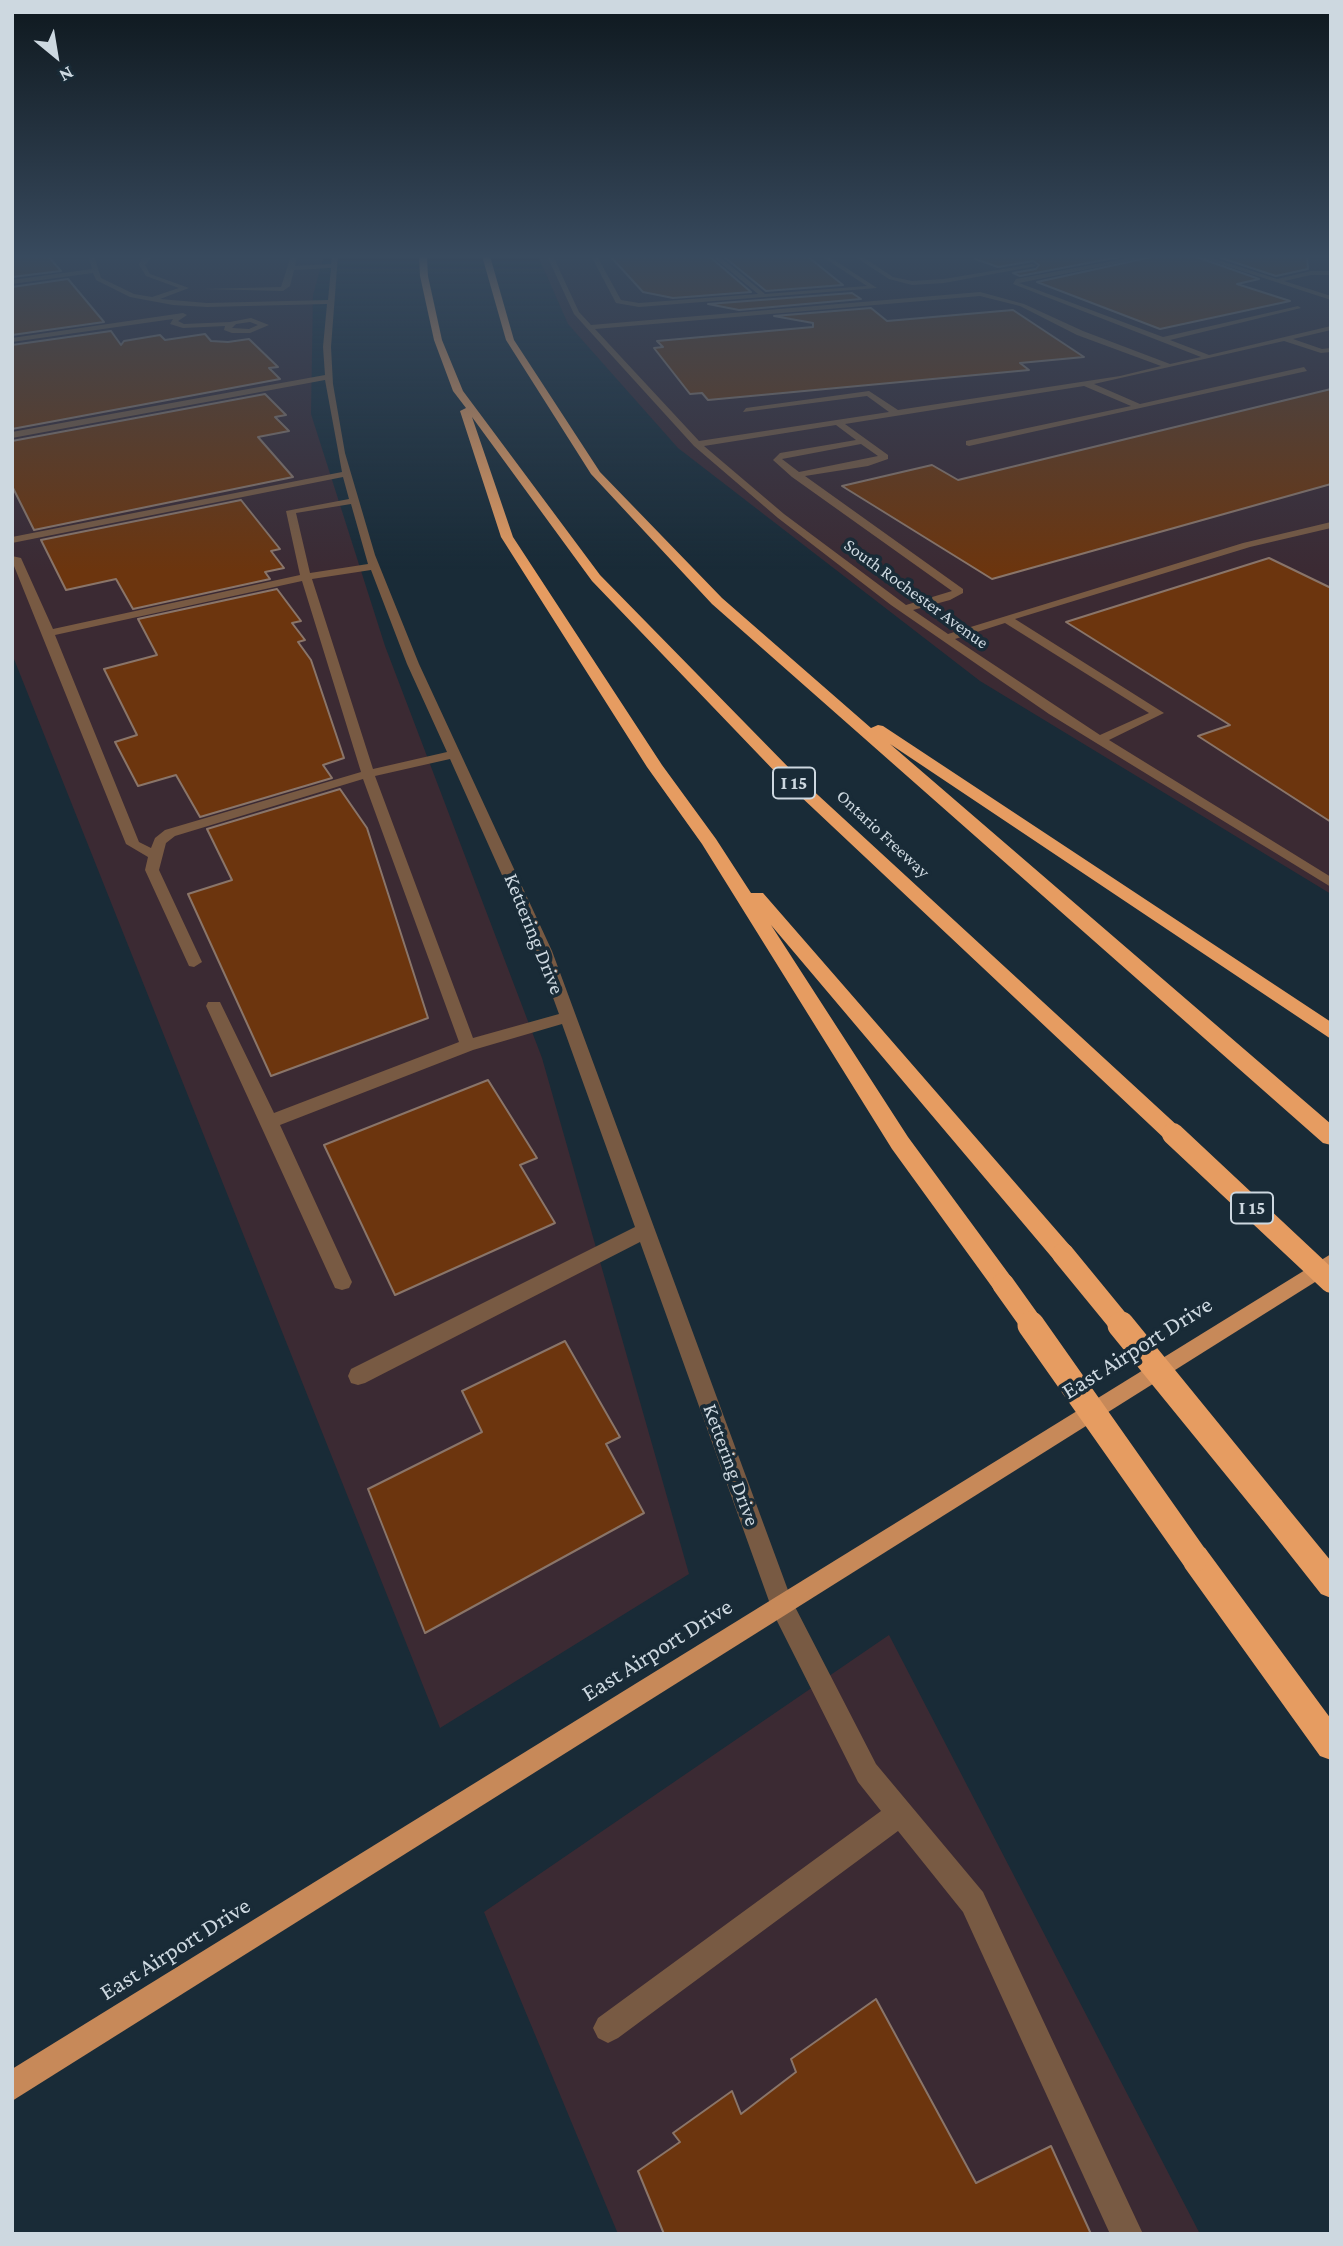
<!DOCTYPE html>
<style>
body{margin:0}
#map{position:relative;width:1343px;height:2246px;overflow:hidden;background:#192b37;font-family:"Crimson Pro",serif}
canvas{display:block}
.frame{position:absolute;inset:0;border:14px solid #cdd8e0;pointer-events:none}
.north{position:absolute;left:21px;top:21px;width:70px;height:70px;-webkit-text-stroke:5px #192b37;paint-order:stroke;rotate:150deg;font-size:19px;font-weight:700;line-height:28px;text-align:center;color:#cdd8e0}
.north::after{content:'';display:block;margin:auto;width:24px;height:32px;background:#cdd8e0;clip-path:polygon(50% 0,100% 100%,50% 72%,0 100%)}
</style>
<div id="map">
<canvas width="1343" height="2246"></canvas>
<div class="frame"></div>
<div class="north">N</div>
</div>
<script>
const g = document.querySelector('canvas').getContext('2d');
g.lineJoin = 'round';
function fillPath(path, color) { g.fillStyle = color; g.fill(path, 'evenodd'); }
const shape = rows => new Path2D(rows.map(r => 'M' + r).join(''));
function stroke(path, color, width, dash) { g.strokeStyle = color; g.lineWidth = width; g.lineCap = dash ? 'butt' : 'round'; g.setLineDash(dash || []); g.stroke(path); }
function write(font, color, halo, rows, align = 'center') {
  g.font = font + ' "Crimson Pro",serif'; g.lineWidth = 7; g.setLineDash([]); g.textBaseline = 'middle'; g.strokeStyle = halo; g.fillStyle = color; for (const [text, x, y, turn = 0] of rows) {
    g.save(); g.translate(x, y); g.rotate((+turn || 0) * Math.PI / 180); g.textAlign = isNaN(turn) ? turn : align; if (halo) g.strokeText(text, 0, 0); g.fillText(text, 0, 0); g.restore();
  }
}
const industrial = shape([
 [12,256,324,256,313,295,311,414,385,646,542,1058,689,1574,440,1728,12,654],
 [538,256,1331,256,1331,894,980,681,678,448,568,324],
 [889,1635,1200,2234,618,2234,484,1912]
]);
const building = shape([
 [12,256,48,256,61,271,12,277,12,256],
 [610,256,709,256,751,292,673,298,643,292,610,256],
 [723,256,807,256,843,285,766,291,723,256],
 [976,256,1125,256,1020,276,1013,273,1036,269,1039,265,1033,261,998,267,975,259,976,256],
 [1156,256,1194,256,1259,279,1237,284,1290,301,1160,329,1037,282,1156,256],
 [1215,256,1307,256,1308,269,1276,276,1215,256],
 [68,279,104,322,12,335,12,287,68,279],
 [852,293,861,299,739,310,708,304,852,293],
 [871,308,887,321,1013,310,1084,357,1020,363,1029,370,708,400,702,393,690,394,654,348,663,347,657,341,813,327,813,323,774,316,871,308],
 [111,331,121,345,124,341,160,335,165,340,205,334,211,341,228,342,249,339,278,367,269,368,280,379,12,429,12,345,111,331],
 [1331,389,1331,484,992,579,842,486,932,465,958,480,1331,389],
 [265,394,286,415,275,417,289,431,258,437,293,477,34,530,12,486,12,441,265,394],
 [241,500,280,549,271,551,284,568,265,572,270,579,133,609,116,579,66,590,41,540,241,500],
 [1269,558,1331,588,1331,822,1198,736,1230,725,1066,622,1269,558],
 [277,589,301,621,292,623,305,640,298,642,311,660,344,758,323,765,332,778,200,817,176,775,138,786,115,742,137,735,104,669,157,655,138,619,277,589],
 [340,789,367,828,428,1018,271,1076,188,894,232,880,207,829,340,789],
 [488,1080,537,1158,520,1165,555,1223,395,1295,324,1145,488,1080],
 [565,1341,620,1437,606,1444,644,1513,425,1633,368,1489,482,1432,462,1391,565,1341],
 [876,1999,976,2183,1051,2146,1091,2234,664,2234,638,2171,680,2142,673,2133,732,2091,741,2114,796,2072,791,2059,876,1999]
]);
const minor = shape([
 [88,256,94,256,101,278,134,294,152,297,179,288,146,276,139,265,141,259,153,256,145,265,150,274,189,288,160,299,207,303,328,300,331,268,294,270,290,286,283,291,203,289,281,287,291,256,297,256,295,266,331,264,332,256,338,256,331,347,333,384,345,453,375,555,419,664,552,951,792,1601,876,1764,983,1892,1143,2234,1110,2234,963,1912,898,1831,618,2038,608,2043,598,2038,593,2028,598,2018,881,1811,858,1782,774,1615,640,1242,365,1383,358,1385,351,1383,348,1376,351,1369,635,1227,562,1024,473,1050,280,1125,352,1282,349,1288,342,1290,335,1288,206,1006,208,1002,220,1002,274,1113,459,1042,363,779,175,836,166,843,159,870,202,962,194,967,189,966,145,870,148,857,126,844,12,561,12,556,21,558,53,629,300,575,286,511,349,499,343,477,12,543,12,537,342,472,325,380,12,438,12,432,325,375,323,347,327,304,207,307,173,305,130,297,96,280,93,273,12,284,12,280,92,269,88,256],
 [351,504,368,564,310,573,296,513,351,504],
 [371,570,407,664,447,752,373,769,312,579,371,570],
 [302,581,361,772,165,830,155,838,151,848,139,842,55,635,302,581],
 [450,759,536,951,559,1014,473,1038,375,776,450,759],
 [547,256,553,256,579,312,591,325,980,292,1024,304,1083,331,1170,364,1201,357,1013,284,1016,279,1140,256,1153,256,1019,283,1163,337,1298,306,1301,308,1170,340,1209,355,1331,326,1331,330,1293,339,1322,349,1331,348,1331,352,1321,353,1284,341,1094,384,1140,404,1304,367,1307,371,969,446,966,445,966,441,1131,406,1084,386,845,424,888,455,888,459,868,466,805,476,963,589,963,593,950,600,913,610,948,634,1243,543,1331,522,1331,528,1250,547,1015,619,1164,713,1109,740,1331,877,1331,887,1049,714,891,605,778,518,694,446,574,314,547,256],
 [980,296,1020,306,1077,335,1161,366,1120,376,898,410,869,391,746,408,743,412,867,396,889,412,699,441,595,329,980,296],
 [836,425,856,440,780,453,773,460,792,477,952,591,906,605,784,514,704,446,836,425],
 [861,444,878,456,799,472,782,459,861,444],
 [1005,623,1149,713,1100,735,955,639,1005,623],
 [591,256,597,256,621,300,639,303,758,294,712,256,719,256,765,294,867,286,821,256,828,256,877,288,639,307,616,303,591,256],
 [854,256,861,256,893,277,912,281,944,279,1033,264,1036,266,944,283,912,285,889,279,854,256],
 [1196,256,1206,256,1277,279,1311,271,1331,271,1331,275,1311,275,1284,281,1331,296,1331,300,1196,256],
 [183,313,187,315,178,321,184,324,230,322,251,318,269,325,250,333,232,333,224,330,225,326,183,328,170,324,173,319,12,342,12,338,183,313],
 [250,322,258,325,249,329,232,328,236,324,250,322]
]);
const major = shape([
 [1331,1254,1331,1272,12,2101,12,2069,1331,1254]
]);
const highway = shape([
 [419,256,427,256,428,276,442,340,463,391,600,575,794,773,1180,1128,1184,1134,1180,1140,1173,1142,1166,1140,782,779,592,581,472,417,513,537,662,765,716,839,751,893,763,893,1071,1247,1075,1254,1071,1261,1063,1264,1055,1261,771,925,908,1137,1011,1277,1015,1284,1011,1291,1003,1294,995,1291,892,1149,702,844,647,767,501,537,460,411,466,408,453,391,434,340,420,276,419,256],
 [482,256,490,256,514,340,600,472,722,598,871,728,878,725,883,726,1331,1022,1331,1039,890,744,1331,1124,1331,1145,1323,1143,712,604,591,474,506,340,482,256],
 [1271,1496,1281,1500,1331,1561,1331,1598,1321,1594,1261,1518,1258,1509,1261,1500,1271,1496],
 [1195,1544,1205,1548,1331,1719,1331,1760,1320,1756,1185,1568,1181,1558,1185,1548,1195,1544]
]);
const highwayBridgeFar1 = shape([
 [1173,1134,1331,1282],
 [1063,1254,1122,1326],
 [1003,1284,1033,1326]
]);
const highwayBridge = shape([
 [1031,1325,1195,1558],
 [1121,1325,1271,1509]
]);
const farStreetnames = [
 ["South Rochester Avenue",916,594,36],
 ["Ontario Freeway",883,834,43]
];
const shields = [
 [794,783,42],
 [1252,1208,42]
];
const shieldNames = [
 ["I 15",794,783],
 ["I 15",1252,1208]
];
const streetNames = [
 ["Kettering Drive",534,934,68],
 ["Kettering Drive",731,1465,70]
];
const nearStreetnames = [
 ["East Airport Drive",1137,1348,-32],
 ["East Airport Drive",657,1650,-32],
 ["East Airport Drive",175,1949,-32]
];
fillPath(industrial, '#3b2a33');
fillPath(building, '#6c350e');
stroke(building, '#8a7569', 2);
fillPath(minor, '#785a43');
fillPath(major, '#c78959');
fillPath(highway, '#e69c61');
stroke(highwayBridgeFar1, '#e69c61', 22);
stroke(highwayBridge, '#e69c61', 27);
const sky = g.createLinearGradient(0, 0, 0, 570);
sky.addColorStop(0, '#0e181e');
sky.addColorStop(0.45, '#384a5e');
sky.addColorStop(1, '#384a5e00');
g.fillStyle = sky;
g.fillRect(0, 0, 1343, 570);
write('18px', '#cdd8e0', '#192b37', farStreetnames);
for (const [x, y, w] of shields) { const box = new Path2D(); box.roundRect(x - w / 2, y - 15.5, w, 31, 5); g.fillStyle = '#192b37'; g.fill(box); stroke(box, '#cdd8e0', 2); }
write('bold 19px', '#cdd8e0', null, shieldNames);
write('21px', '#cdd8e0', '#192b37', streetNames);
write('24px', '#cdd8e0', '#192b37', nearStreetnames);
</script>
